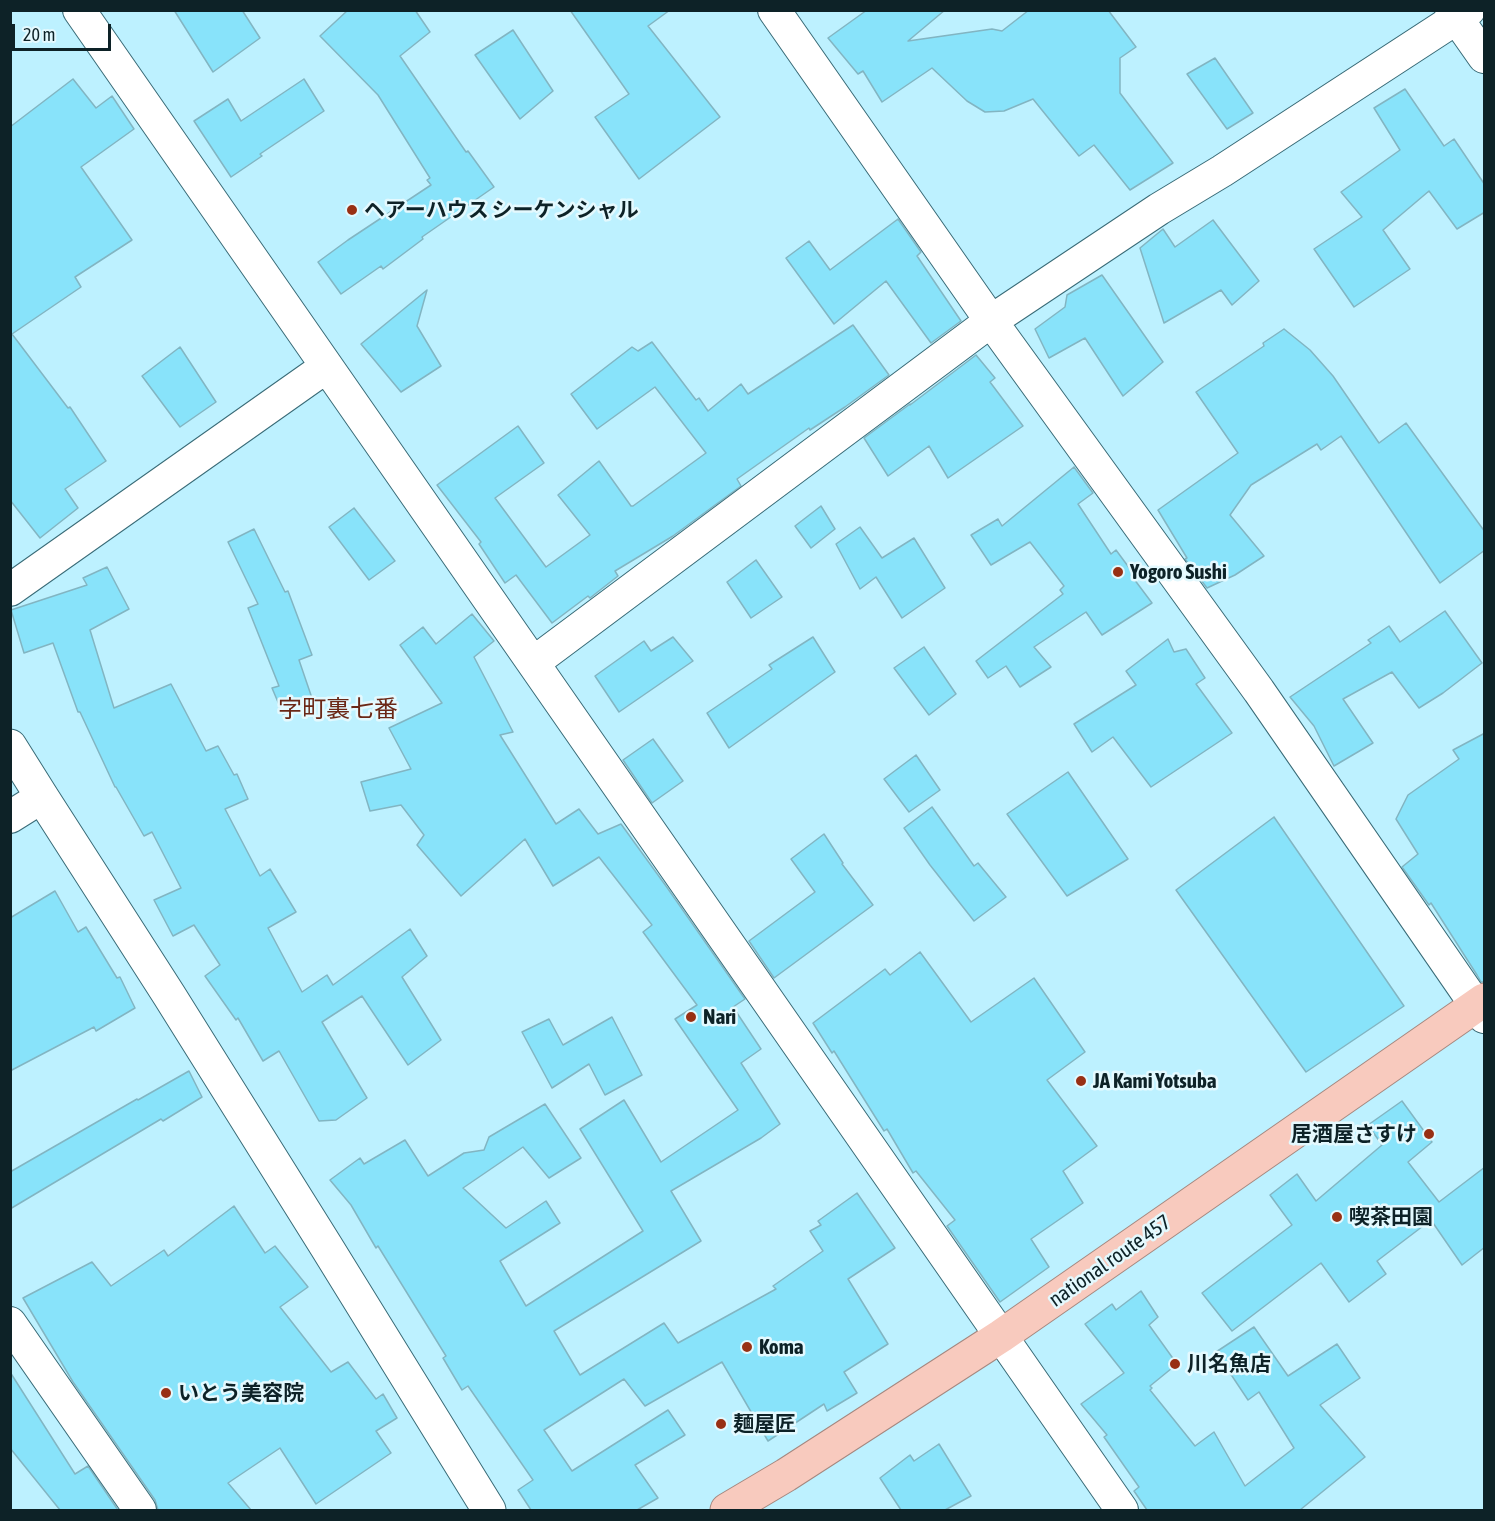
<!DOCTYPE html>
<meta charset="utf-8">
<style>
body{margin:0}
#map{position:relative;width:1495px;height:1521px;overflow:hidden;background:#bdf1ff;font-family:"Asap Condensed",sans-serif}
canvas{display:block}
.frame{position:absolute;inset:0;border:12px solid #0d2227;pointer-events:none}
.scale{position:absolute;left:12px;top:24px;width:99px;height:27px;box-sizing:border-box;border:3px solid #0d2227;border-top:0;padding-left:8px;font-size:18px;line-height:21px;white-space:nowrap;color:#0d2227;-webkit-text-stroke:4px #e4f9fe;paint-order:stroke}
</style>
<div id="map">
<canvas width="1495" height="1521"></canvas>
<div class="frame"></div>
<div class="scale">20 m</div>
</div>
<script>
const g = document.querySelector('canvas').getContext('2d');
g.lineJoin = 'round';
function fillPath(path, color) { g.fillStyle = color; g.fill(path, 'evenodd'); }
const shape = rows => new Path2D(rows.map(r => 'M' + r).join(''));
function stroke(path, color, width, dash) { g.strokeStyle = color; g.lineWidth = width; g.lineCap = dash ? 'butt' : 'round'; g.setLineDash(dash || []); g.stroke(path); }
function write(font, color, halo, rows, align = 'center') {
  g.font = font + ' "Asap Condensed","Noto Sans JP",sans-serif'; g.lineWidth = 5; g.setLineDash([]); g.textBaseline = 'middle'; g.strokeStyle = halo; g.fillStyle = color; for (const [text, x, y, turn = 0] of rows) {
    g.save(); g.translate(x, y); g.rotate((+turn || 0) * Math.PI / 180); g.textAlign = isNaN(turn) ? turn : align; if (halo) g.strokeText(text, 0, 0); g.fillText(text, 0, 0); g.restore();
  }
}
const building = shape([
 [174,10,242,10,260,38,213,72,174,10],
 [348,10,415,10,430,32,400,56,466,152,468,151,494,187,422,237,423,239,383,269,381,266,341,294,318,262,348,240,431,185,427,180,430,178,378,95,320,36,348,10],
 [570,10,670,10,648,26,720,117,639,179,595,117,629,94,570,10],
 [867,10,945,10,908,41,992,29,1002,31,1029,10,1108,10,1136,47,1120,58,1120,93,1173,163,1130,190,1094,145,1079,156,1033,99,1004,111,985,112,967,101,932,68,882,102,863,71,858,74,828,38,867,10],
 [513,30,553,91,520,119,475,55,513,30],
 [1215,58,1253,113,1227,129,1187,74,1215,58],
 [73,79,96,108,112,96,134,129,81,167,132,240,75,277,81,287,12,334,68,408,70,407,106,461,65,489,78,508,40,538,10,500,10,127,73,79],
 [304,79,324,111,260,154,262,156,231,177,194,121,228,99,241,121,304,79],
 [1405,89,1444,146,1454,139,1485,185,1485,212,1457,229,1429,191,1383,230,1410,269,1354,307,1314,249,1362,217,1341,192,1400,150,1374,108,1405,89],
 [898,219,921,252,917,256,961,321,931,343,886,281,834,324,786,258,809,241,830,270,898,219],
 [1213,220,1259,281,1232,305,1221,290,1164,323,1140,248,1163,229,1175,247,1213,220],
 [1102,275,1163,362,1123,396,1085,338,1049,358,1035,329,1065,307,1067,295,1102,275],
 [427,290,417,326,441,366,401,392,361,344,427,290],
 [853,325,889,375,845,407,810,430,809,428,737,479,741,486,673,536,615,571,618,576,590,598,588,596,552,623,516,575,505,583,479,544,481,542,437,485,518,426,544,463,495,498,546,567,590,535,558,495,599,461,631,506,633,506,706,453,655,387,597,429,571,394,632,347,638,351,652,342,696,400,699,398,708,411,741,384,748,394,853,325],
 [1284,329,1310,350,1333,376,1379,443,1406,423,1485,532,1485,550,1440,583,1341,436,1321,450,1317,444,1251,485,1230,515,1264,556,1235,575,1207,588,1185,559,1187,558,1158,510,1238,453,1196,392,1264,346,1263,343,1284,329],
 [180,347,216,402,180,427,142,376,180,347],
 [976,355,995,378,990,382,1023,426,948,478,929,446,888,476,864,438,910,404,910,405,976,355],
 [1074,467,1093,493,1078,504,1111,554,1116,550,1133,573,1131,575,1152,603,1102,635,1086,612,1034,647,1051,667,1020,687,1006,666,988,678,976,661,1063,594,1060,590,1064,586,1030,542,991,565,971,535,998,519,1002,526,1074,467],
 [821,506,835,529,811,548,795,526,821,506],
 [354,508,395,561,369,580,329,527,354,508],
 [860,527,882,558,914,538,945,588,902,618,876,577,860,589,836,544,860,527],
 [254,529,285,592,288,591,312,655,299,660,314,704,283,714,272,688,279,686,248,608,258,604,228,542,254,529],
 [756,560,782,597,751,618,727,582,756,560],
 [107,567,129,609,90,630,114,708,171,684,206,751,218,746,234,775,237,774,248,799,225,809,260,876,270,869,296,912,268,928,302,992,327,975,333,985,410,929,427,956,402,977,441,1040,408,1065,362,996,322,1022,367,1098,336,1120,319,1121,279,1051,263,1061,238,1018,236,1020,205,976,220,965,194,925,173,936,154,900,181,888,152,832,144,836,116,787,115,787,80,712,78,712,53,643,24,653,11,610,87,585,83,578,107,567],
 [1445,611,1482,663,1443,693,1419,708,1392,672,1343,699,1373,743,1334,766,1314,726,1290,697,1371,643,1368,640,1389,626,1400,642,1445,611],
 [472,614,494,641,474,657,513,732,500,735,556,824,579,809,598,834,621,824,666,886,745,999,733,1007,761,1049,741,1063,780,1124,761,1138,671,1191,701,1241,554,1331,580,1375,664,1323,678,1343,776,1289,773,1286,823,1251,810,1231,821,1225,818,1221,857,1193,895,1248,848,1279,888,1344,844,1372,857,1393,827,1411,824,1404,768,1441,722,1362,645,1406,624,1379,544,1430,572,1471,668,1410,685,1435,635,1465,658,1498,637,1510,531,1510,518,1490,533,1480,468,1386,462,1390,443,1358,446,1356,378,1246,376,1248,351,1205,330,1180,360,1158,364,1164,405,1140,428,1176,464,1153,484,1150,489,1137,545,1104,581,1158,549,1178,523,1147,463,1188,506,1228,546,1201,560,1223,500,1261,526,1306,643,1231,580,1129,624,1100,661,1162,738,1110,675,1019,697,1005,643,932,652,925,599,857,553,886,525,839,461,896,417,845,424,835,401,805,370,811,361,782,411,769,389,728,442,703,400,645,423,627,436,644,472,614],
 [673,637,693,661,619,712,595,676,644,641,651,651,673,637],
 [813,637,835,672,729,748,707,713,772,669,769,665,813,637],
 [1168,639,1174,652,1186,649,1205,678,1196,684,1232,733,1151,787,1113,737,1092,752,1074,724,1136,685,1126,671,1168,639],
 [924,647,956,694,929,715,894,668,924,647],
 [1485,733,1485,982,1481,982,1477,975,1431,903,1429,905,1402,867,1418,854,1396,819,1408,795,1459,759,1453,750,1485,733],
 [653,739,683,781,652,803,623,760,653,739],
 [916,755,940,790,909,812,884,779,916,755],
 [1068,772,1128,859,1067,896,1007,814,1068,772],
 [932,807,974,866,978,863,1006,897,974,921,930,865,904,828,932,807],
 [1274,817,1404,1006,1306,1072,1176,890,1274,817],
 [824,834,843,863,842,864,873,905,774,978,749,941,815,892,791,859,824,834],
 [55,891,78,932,86,927,117,978,120,977,135,1008,96,1031,94,1027,10,1071,10,918,55,891],
 [920,952,971,1022,1034,978,1085,1052,1047,1080,1097,1146,1063,1171,1083,1203,1031,1239,1049,1267,1000,1302,947,1226,955,1220,916,1171,913,1173,887,1129,884,1131,834,1051,832,1053,813,1023,885,969,890,975,920,952],
 [612,1017,642,1075,605,1095,589,1064,552,1088,522,1032,549,1019,563,1045,612,1017],
 [189,1071,202,1097,163,1121,161,1119,10,1209,10,1172,137,1099,138,1100,189,1071],
 [1402,1101,1432,1142,1408,1162,1439,1202,1485,1167,1485,1247,1462,1265,1431,1220,1377,1261,1386,1274,1349,1302,1321,1263,1232,1331,1202,1293,1292,1225,1270,1195,1297,1174,1316,1201,1382,1145,1368,1125,1402,1101],
 [234,1206,265,1253,275,1246,308,1287,280,1307,331,1372,348,1362,376,1399,383,1394,397,1418,376,1431,391,1453,316,1504,280,1448,228,1483,251,1510,158,1510,155,1500,73,1382,23,1298,92,1262,111,1286,164,1250,168,1256,234,1206],
 [1141,1291,1158,1317,1149,1325,1177,1364,1150,1386,1152,1388,1150,1390,1195,1446,1214,1432,1245,1486,1294,1448,1259,1392,1248,1400,1216,1352,1254,1327,1288,1376,1337,1344,1360,1378,1320,1405,1365,1457,1300,1510,1147,1510,1134,1491,1139,1487,1104,1437,1107,1435,1081,1404,1124,1373,1085,1324,1112,1304,1116,1310,1141,1291],
 [10,1372,75,1474,88,1466,118,1510,60,1510,10,1448,10,1372],
 [939,1444,971,1496,945,1510,901,1510,880,1478,910,1455,914,1461,939,1444]
]);
const minor = shape([
 [79,10,1122,1510],
 [774,10,991,321,1259,691,1484,1017],
 [1451,10,1484,57],
 [10,590,326,367],
 [533,663,991,321,1159,209,1222,171,1469,10],
 [10,817,42,797],
 [10,1323,140,1510]
]);
const tertiary = shape([
 [10,746,42,797,169,995,326,1246,489,1510]
]);
const trunk = shape([
 [727,1510,786,1475,1001,1336,1484,1000]
]);
const markers = [
 [352,210,6,"#983014"],
 [1118,572,6,"#983014"],
 [691,1017,6,"#983014"],
 [1081,1081,6,"#983014"],
 [1429,1134,6,"#983014"],
 [1337,1217,6,"#983014"],
 [747,1347,6,"#983014"],
 [1175,1364,6,"#983014"],
 [166,1393,6,"#983014"],
 [721,1424,6,"#983014"]
];
const poiNames = [
 ["ヘアーハウス シーケンシャル",364,210],
 ["Yogoro Sushi",1130,572],
 ["Nari",703,1017],
 ["JA Kami Yotsuba",1093,1081],
 ["居酒屋さすけ",1417,1134,"right"],
 ["喫茶田園",1349,1217],
 ["Koma",759,1347],
 ["川名魚店",1187,1364],
 ["いとう美容院",178,1393],
 ["麺屋匠",733,1424]
];
const streetNames = [
 ["national route 457",1110,1261,-35]
];
const quarterNames = [
 ["字町裏七番",338,709]
];
fillPath(building, '#88e3fa');
stroke(building, '#82b5c2', 1.5);
stroke(minor, '#396b77', 34);
stroke(tertiary, '#396b77', 35);
stroke(trunk, '#a5877f', 35);
stroke(minor, '#fff', 32);
stroke(tertiary, '#fff', 33);
stroke(trunk, '#f8cabe', 33);
for (const [x, y, r, color] of markers) { const dot = new Path2D(); dot.arc(x, y, r, 0, 2 * Math.PI); g.fillStyle = color; g.fill(dot); stroke(dot, '#e4f9fe', 2); }
write('bold 21px', '#0d2227', '#e4f9fe', poiNames, 'left');
write('21px', '#0d2227', '#e4f9fe', streetNames);
write('24px', '#6a2716', '#e4f9fe', quarterNames);
</script>
